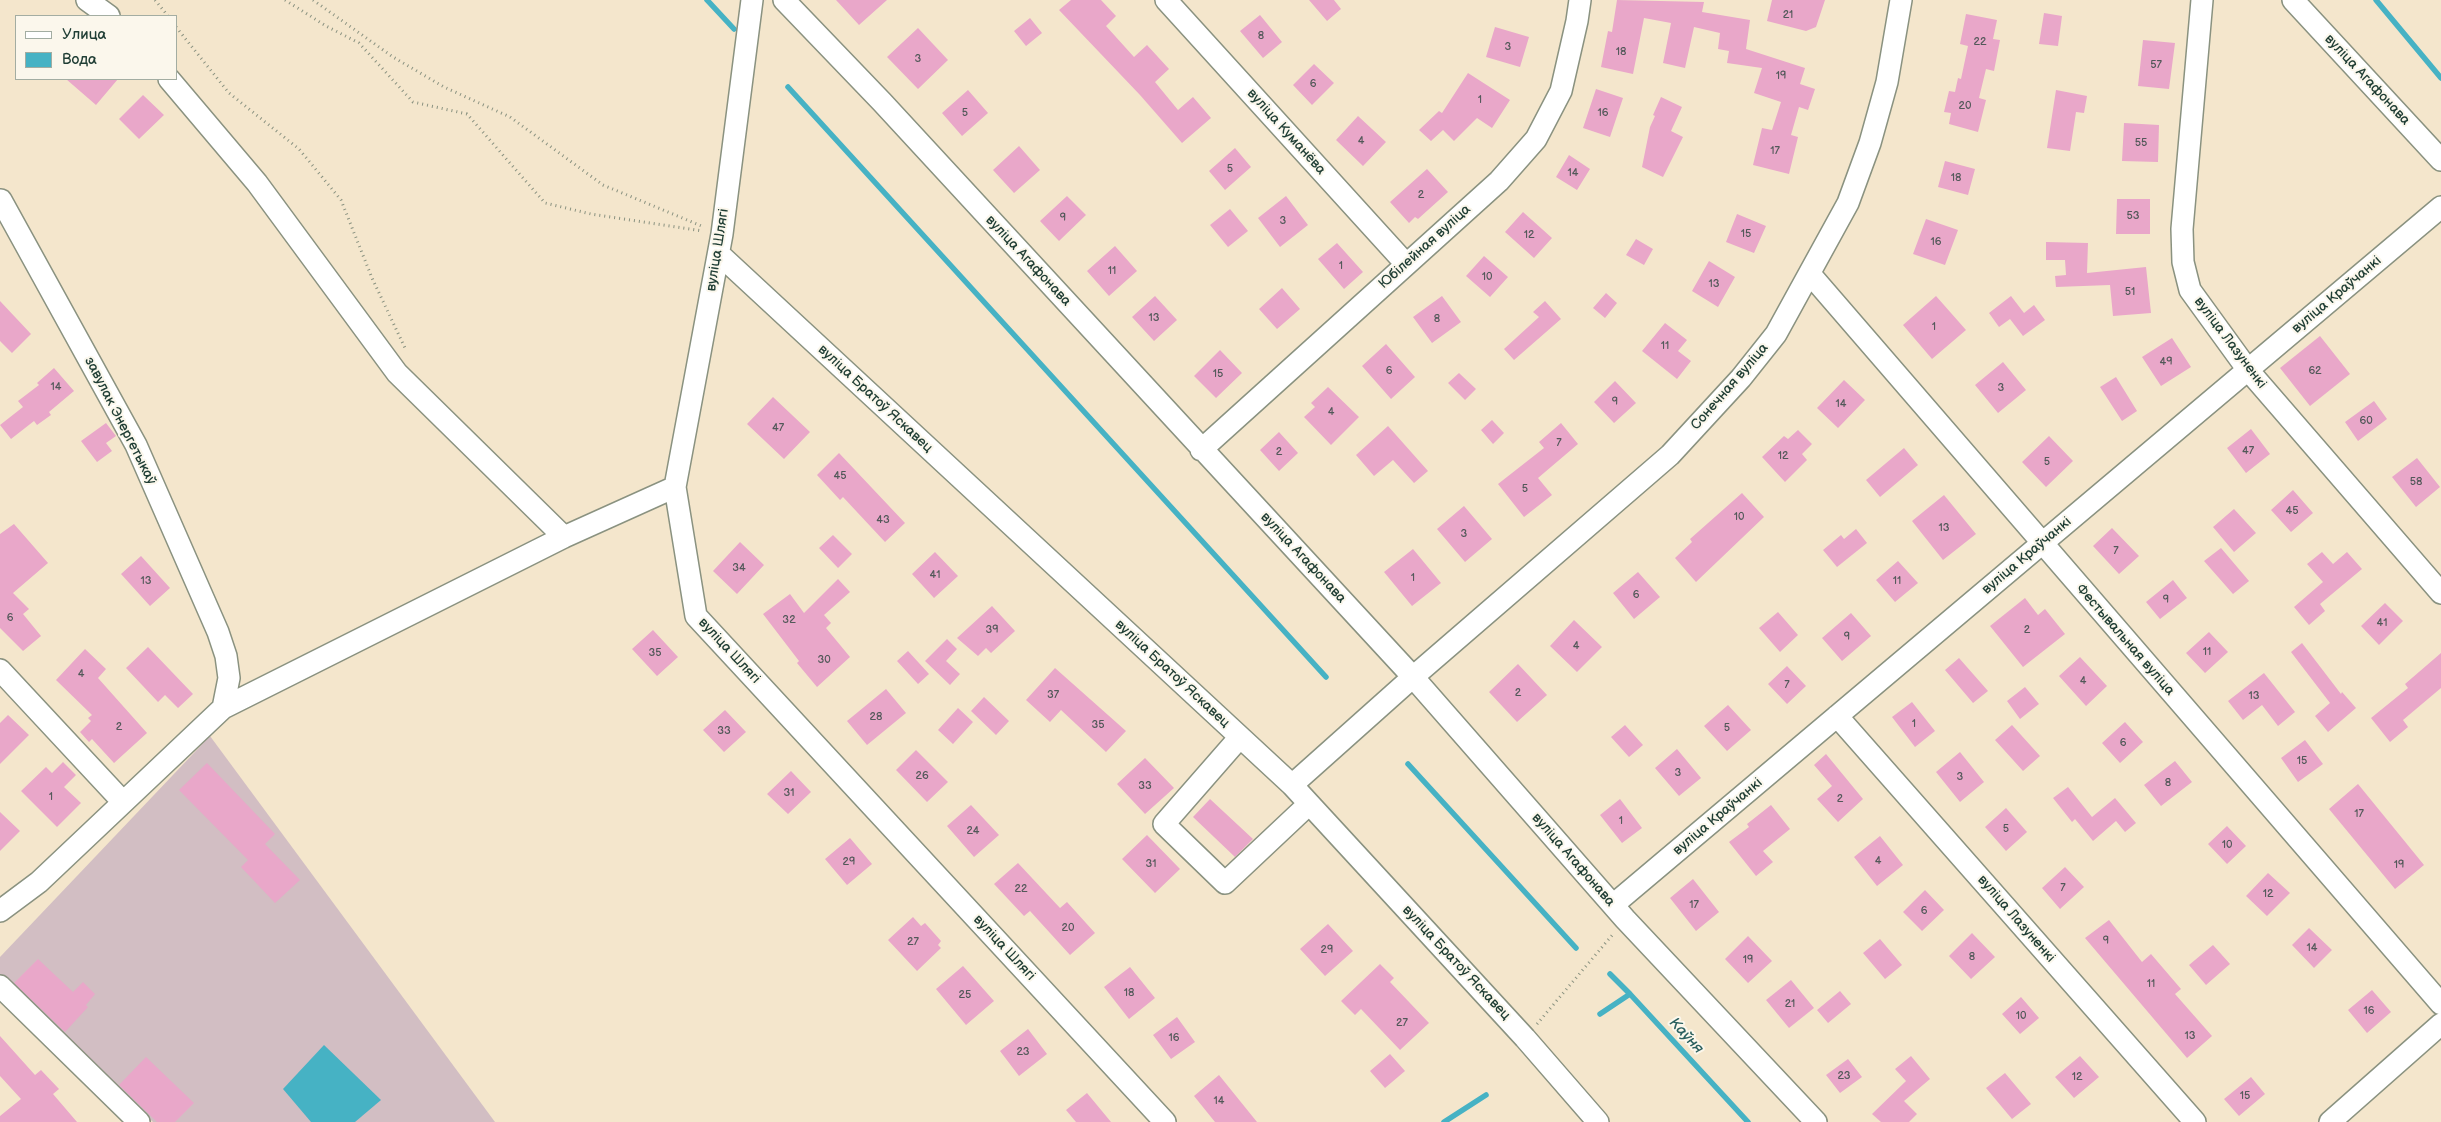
<!DOCTYPE html>
<meta charset="utf-8">
<style>
body{margin:0}
#map{position:relative;width:2441px;height:1122px;overflow:hidden;background:#f4e6cc;font-family:"Balsamiq Sans",sans-serif}
canvas{display:block}
.legend{position:absolute;left:15px;top:15px;width:162px;height:65px;box-sizing:border-box;background:#fbf7ec;border:1px solid #a3ada2;margin:0;padding:6px 9px;list-style:none;font-size:15px;color:#1f3d34}
.legend li{display:flex;align-items:center;gap:10px;height:25px}
.legend b{width:25px;border:1px solid #a3ada2}
</style>
<div id="map">
<canvas width="2441" height="1122"></canvas>
<ul class="legend">
<li><b style="height:6px;background:#fff"></b>Улица</li>
<li><b style="height:14px;background:#46b2c4"></b>Вода</li>
</ul>
</div>
<script>
const g = document.querySelector('canvas').getContext('2d');
g.lineJoin = 'round';
function fillPath(path, color) { g.fillStyle = color; g.fill(path, 'evenodd'); }
const shape = rows => new Path2D(rows.map(r => 'M' + r).join(''));
function stroke(path, color, width, dash) { g.strokeStyle = color; g.lineWidth = width; g.lineCap = dash ? 'butt' : 'round'; g.setLineDash(dash || []); g.stroke(path); }
function write(font, color, halo, rows, align = 'center') {
  g.font = font + ' "Balsamiq Sans",sans-serif'; g.lineWidth = 4; g.setLineDash([]); g.textBaseline = 'middle'; g.strokeStyle = halo; g.fillStyle = color; for (const [text, x, y, turn = 0] of rows) {
    g.save(); g.translate(x, y); g.rotate((+turn || 0) * Math.PI / 180); g.textAlign = isNaN(turn) ? turn : align; if (halo) g.strokeText(text, 0, 0); g.fillText(text, 0, 0); g.restore();
  }
}
const industrial = shape([
 [210,736,495,1122,153,1122,0,979,0,957]
]);
const water = shape([
 [324,1045,381,1100,355,1122,311,1122,283,1089]
]);
const stream = shape([
 [707,0,734,29],
 [2376,0,2441,78],
 [788,87,1326,677],
 [1408,764,1576,948],
 [1610,974,1630,994],
 [1600,1014,1630,994,1748,1122],
 [1444,1122,1486,1095]
]);
const building = shape([
 [836,0,887,0,859,25],
 [1071,0,1101,0,1116,16,1106,26,1134,57,1147,45,1169,69,1155,82,1178,110,1193,97,1211,118,1182,143,1140,95,1059,10],
 [1309,0,1334,0,1341,9,1327,21],
 [1617,0,1704,2,1702,12,1750,20,1746,49,1805,68,1800,84,1815,89,1808,110,1799,107,1791,135,1798,137,1789,174,1753,165,1762,128,1772,130,1781,102,1754,93,1762,68,1727,63,1729,51,1718,49,1720,33,1694,27,1685,68,1663,63,1671,23,1644,18,1633,74,1601,67,1608,31,1612,32],
 [1772,0,1825,0,1816,27,1806,31,1767,21],
 [2044,13,2062,16,2058,46,2039,44],
 [1966,14,1997,20,1993,39,2000,40,1994,71,1986,69,1979,98,1986,100,1978,132,1949,124,1951,113,1944,112,1949,91,1955,92,1958,78,1961,79,1968,46,1960,44],
 [1260,15,1282,42,1263,58,1240,31],
 [1030,18,1042,33,1026,46,1014,31],
 [1495,27,1529,37,1520,67,1486,57],
 [918,28,948,60,918,89,887,57],
 [2143,40,2175,43,2169,89,2138,86],
 [1314,64,1334,83,1312,105,1293,85],
 [1468,73,1510,100,1492,128,1477,118,1454,141,1443,130,1431,141,1419,130,1439,111,1442,113],
 [66,79,118,79,96,105],
 [1596,89,1623,98,1610,137,1583,128],
 [968,90,988,113,962,136,942,113],
 [2056,90,2087,96,2084,113,2076,112,2070,151,2047,148],
 [143,95,164,115,139,139,119,119],
 [1661,97,1682,107,1671,131,1683,137,1663,177,1642,167,1650,127,1655,116,1653,115],
 [1358,116,1386,142,1363,166,1336,140],
 [2124,123,2159,125,2158,162,2122,161],
 [1019,146,1040,170,1014,193,993,170],
 [1235,148,1251,167,1225,190,1209,171],
 [1569,155,1590,169,1577,190,1556,177],
 [1945,161,1975,169,1968,195,1938,187],
 [1427,169,1448,192,1418,219,1415,217,1409,223,1390,202],
 [1067,196,1086,215,1059,241,1040,221],
 [1286,196,1308,225,1280,247,1258,218],
 [2117,199,2150,199,2150,234,2116,234],
 [1230,209,1248,231,1228,247,1210,225],
 [1523,212,1552,238,1534,258,1505,232],
 [1737,214,1766,226,1754,253,1726,242],
 [1926,219,1958,230,1945,265,1913,254],
 [1636,239,1653,249,1644,265,1626,255],
 [2046,242,2088,243,2087,273,2146,267,2151,313,2113,316,2110,285,2056,287,2055,276,2066,275,2065,260,2046,260],
 [1337,243,1363,272,1344,289,1318,259],
 [1115,246,1137,271,1109,296,1087,271],
 [1484,256,1508,277,1490,297,1466,276],
 [1709,261,1735,277,1718,307,1692,291],
 [1282,288,1300,309,1277,329,1259,309],
 [1606,293,1617,303,1605,318,1593,308],
 [1155,296,1177,320,1154,341,1132,317],
 [1442,296,1461,322,1432,343,1413,317],
 [1936,296,1966,330,1932,359,1903,325],
 [2011,296,2024,313,2034,305,2045,320,2023,336,2010,319,1999,327,1989,313],
 [0,301,31,334,12,353,0,341],
 [1545,301,1561,319,1514,360,1504,349,1539,317,1533,312],
 [1665,323,1687,340,1678,351,1691,361,1677,379,1642,351],
 [2320,336,2350,374,2310,406,2280,368],
 [2172,338,2191,367,2161,386,2142,357],
 [1386,344,1415,377,1391,399,1362,366],
 [1220,350,1242,373,1216,398,1194,376],
 [2003,362,2026,390,1998,413,1975,385],
 [54,368,74,391,49,412,51,415,37,425,34,421,11,439,0,425,23,407,18,401,39,385,37,383],
 [1459,373,1476,389,1465,400,1448,383],
 [2116,377,2137,411,2122,421,2100,387],
 [1844,380,1865,400,1838,428,1817,408],
 [1615,381,1636,403,1614,423,1594,402],
 [1328,387,1359,417,1331,445,1304,417,1315,407,1311,403],
 [773,397,810,432,784,459,747,424],
 [2374,401,2387,419,2358,441,2345,422],
 [1492,420,1504,433,1493,444,1481,430],
 [106,423,116,436,106,443,112,451,97,462,81,441],
 [1561,423,1578,444,1538,478,1552,495,1524,517,1498,484,1544,448,1539,442],
 [1388,426,1428,471,1414,483,1393,460,1374,476,1356,455],
 [2251,429,2270,454,2246,473,2227,448],
 [1798,430,1812,444,1802,454,1807,460,1785,482,1762,457,1784,436,1788,439],
 [1279,432,1298,453,1279,471,1260,450],
 [2049,436,2073,461,2046,487,2022,462],
 [1904,448,1918,465,1880,497,1866,480],
 [839,453,905,523,885,542,843,497,840,500,817,475],
 [2417,458,2440,487,2416,507,2392,477],
 [2293,490,2313,513,2291,532,2271,510],
 [1742,493,1764,517,1696,582,1675,558,1692,542,1690,539],
 [1944,495,1976,534,1943,560,1912,521],
 [1464,506,1492,539,1465,562,1437,529],
 [2234,509,2256,533,2234,552,2213,527],
 [14,524,48,563,13,593,29,609,23,614,41,636,23,651,0,628,0,534],
 [2112,528,2139,556,2119,574,2093,546],
 [1856,529,1867,543,1837,567,1823,550,1841,535,1844,539],
 [833,535,852,554,838,568,819,548],
 [740,542,764,565,737,594,713,571],
 [2221,548,2249,581,2233,594,2204,561],
 [1413,549,1441,583,1412,606,1384,572],
 [935,552,958,576,934,598,912,574],
 [2322,552,2333,564,2347,552,2362,569,2320,604,2325,611,2309,625,2294,607,2323,582,2307,564],
 [141,556,170,588,150,606,121,574],
 [1898,561,1918,583,1895,602,1876,580],
 [1638,572,1660,597,1634,619,1613,593],
 [838,579,850,592,824,615,831,623,826,628,850,657,817,687,797,663,799,661,763,614,790,594,804,613],
 [2173,580,2187,598,2160,619,2146,602],
 [2025,598,2038,615,2045,609,2065,634,2023,667,1990,626],
 [2385,603,2403,621,2379,645,2361,626],
 [992,606,1015,631,991,653,986,648,978,656,957,638],
 [1778,612,1798,635,1780,652,1759,628],
 [1851,613,1871,636,1842,661,1822,638],
 [1574,620,1602,647,1577,672,1550,646],
 [653,630,678,657,657,676,632,649],
 [2209,632,2228,652,2205,673,2186,653],
 [947,639,957,649,946,661,960,674,950,685,925,661],
 [2302,643,2341,694,2342,692,2356,708,2328,732,2315,716,2330,703,2291,652],
 [148,647,193,694,178,708,165,695,158,702,126,668],
 [85,649,106,669,98,678,147,733,114,763,92,739,89,742,80,732,91,721,88,718,92,715,56,680],
 [908,651,929,674,918,684,897,661],
 [2441,653,2441,688,2403,720,2408,727,2390,742,2371,718,2408,688,2405,684],
 [2080,657,2107,686,2086,706,2059,676],
 [1959,658,1988,691,1973,703,1945,670],
 [1518,664,1547,695,1517,722,1489,692],
 [1787,666,1806,686,1787,704,1768,684],
 [1055,668,1126,731,1106,752,1061,710,1050,722,1026,700],
 [2264,673,2295,712,2278,726,2262,705,2243,720,2228,701],
 [2025,687,2039,704,2020,719,2007,701],
 [886,689,906,713,867,745,847,721],
 [984,697,1009,721,996,735,971,711],
 [1912,702,1935,731,1915,747,1892,717],
 [1728,705,1751,730,1727,751,1704,726],
 [958,708,973,722,953,744,938,730],
 [725,710,746,732,724,752,703,730],
 [8,715,29,735,0,764,0,723],
 [2125,722,2143,742,2120,763,2102,743],
 [1625,725,1643,745,1629,757,1611,737],
 [2012,725,2040,756,2023,771,1995,740],
 [2305,740,2323,764,2298,782,2281,758],
 [1677,749,1701,778,1679,796,1655,768],
 [916,750,948,782,927,802,896,770],
 [1960,752,1984,782,1960,802,1936,772],
 [1826,754,1863,799,1838,822,1817,799,1832,786,1814,765],
 [1145,758,1174,788,1145,814,1117,784],
 [2175,761,2192,782,2161,806,2144,785],
 [63,762,76,775,64,787,81,803,57,827,21,791,46,767,52,773],
 [207,763,275,834,265,844,300,880,275,903,241,867,248,860,179,790],
 [791,771,811,792,788,814,767,794],
 [2358,784,2424,865,2395,889,2329,809],
 [2068,787,2092,817,2115,798,2136,823,2125,832,2116,821,2093,841,2075,819,2072,822,2053,798],
 [1210,799,1253,839,1235,857,1193,817],
 [1620,799,1642,828,1622,843,1600,815],
 [971,805,999,835,974,857,947,826],
 [1771,805,1790,829,1763,851,1773,862,1756,876,1729,842,1749,827,1747,824],
 [2006,808,2027,832,2006,851,1985,827],
 [0,812,20,831,0,851],
 [2227,826,2246,846,2227,864,2208,844],
 [1147,835,1180,869,1155,893,1122,859],
 [1880,836,1903,865,1877,886,1854,857],
 [850,838,872,864,847,885,825,859],
 [1018,863,1060,908,1067,902,1095,933,1070,955,1030,911,1024,916,994,884],
 [2065,867,2084,887,2060,909,2042,888],
 [2268,873,2290,893,2267,916,2246,896],
 [1693,879,1719,912,1696,931,1670,898],
 [1925,890,1944,910,1922,931,1903,912],
 [913,917,921,926,925,923,941,941,938,945,941,948,917,971,888,940],
 [2109,920,2142,962,2151,954,2181,989,2175,994,2212,1036,2187,1058,2085,938],
 [1328,924,1353,951,1325,976,1300,949],
 [2309,928,2332,950,2314,968,2292,945],
 [1972,933,1995,957,1971,979,1949,956],
 [1748,936,1772,961,1748,983,1725,959],
 [1880,939,1902,965,1885,979,1863,953],
 [2213,945,2230,964,2206,985,2189,965],
 [38,959,73,992,83,982,95,994,86,1005,88,1007,65,1032,14,983],
 [1380,964,1394,978,1390,982,1429,1023,1400,1050,1361,1009,1355,1015,1341,1001],
 [963,966,994,1001,966,1025,936,989],
 [1130,967,1155,998,1129,1019,1104,987],
 [1791,980,1814,1008,1789,1028,1766,1000],
 [2372,990,2391,1012,2367,1033,2348,1010],
 [1840,991,1851,1004,1828,1023,1817,1010],
 [2021,997,2039,1018,2020,1034,2002,1014],
 [1177,1017,1195,1042,1171,1059,1153,1035],
 [1028,1029,1047,1054,1019,1076,1000,1051],
 [0,1036,35,1075,41,1070,59,1089,53,1094,77,1122,0,1122,0,1116,21,1099,0,1076],
 [1390,1054,1405,1071,1385,1088,1370,1071],
 [1911,1056,1930,1079,1904,1101,1917,1114,1909,1122,1881,1122,1872,1114,1906,1081,1895,1069],
 [2080,1056,2099,1077,2074,1098,2055,1077],
 [146,1057,194,1103,175,1122,157,1122,119,1085],
 [1848,1059,1862,1077,1840,1093,1826,1075],
 [2005,1073,2031,1104,2012,1119,1986,1088],
 [1219,1075,1257,1122,1215,1122,1194,1096],
 [2251,1077,2265,1094,2239,1116,2224,1099],
 [1087,1093,1111,1122,1076,1122,1066,1110]
]);
const path = shape([
 [155,0,168,16],
 [285,0,326,26,359,43,413,102,467,114,545,203,591,214,703,231],
 [313,0,393,57,444,87,510,117,603,185,704,227],
 [176,27,229,93,299,149,341,200,372,278,405,348],
 [1537,1024,1614,933]
]);
const minor = shape([
 [87,0,109,16],
 [752,0,722,234,675,487,696,616,1165,1122],
 [784,0,882,102,1413,677,1625,919,1816,1122],
 [1166,0,1406,264],
 [2202,0,2182,229,2183,262,2190,290,2248,370,2441,593],
 [2293,0,2441,160],
 [169,79,257,183,397,373,564,537],
 [1,200,136,445,218,632,226,656,229,678,223,708],
 [719,254,1292,785,1525,1038,1598,1122],
 [1810,274,2441,1004],
 [1201,450,1499,181,1536,139,1561,91,1577,21,1580,0],
 [0,670,123,802],
 [1837,716,2195,1122],
 [1240,737,1164,824,1225,883,1309,804],
 [1292,785,1413,677,1670,455,1741,378,1776,334,1848,203,1870,143,1887,82,1901,0],
 [1613,905,2441,207],
 [0,911,39,882,223,708,564,537,675,487],
 [0,986,139,1122],
 [2330,1122,2441,1024]
]);
const numberNames = [
 ["21",1788,15],
 ["8",1261,36],
 ["22",1980,42],
 ["3",1508,47],
 ["18",1621,52],
 ["3",918,59],
 ["57",2156,65],
 ["19",1781,76],
 ["6",1313,84],
 ["1",1480,100],
 ["20",1965,106],
 ["5",965,113],
 ["16",1603,113],
 ["4",1361,141],
 ["55",2141,143],
 ["17",1775,151],
 ["5",1230,169],
 ["14",1573,173],
 ["18",1956,178],
 ["2",1421,195],
 ["53",2133,216],
 ["9",1063,218],
 ["3",1283,221],
 ["15",1746,234],
 ["12",1529,235],
 ["16",1936,242],
 ["1",1341,266],
 ["11",1112,271],
 ["10",1487,277],
 ["13",1714,284],
 ["51",2130,292],
 ["13",1154,318],
 ["8",1437,319],
 ["1",1934,327],
 ["11",1665,346],
 ["49",2166,362],
 ["6",1389,371],
 ["62",2315,371],
 ["15",1218,374],
 ["14",56,387],
 ["3",2001,388],
 ["9",1615,402],
 ["14",1841,404],
 ["4",1331,412],
 ["60",2366,421],
 ["47",778,428],
 ["7",1559,443],
 ["47",2248,451],
 ["2",1279,452],
 ["12",1783,456],
 ["5",2047,462],
 ["45",840,476],
 ["58",2416,482],
 ["5",1525,489],
 ["45",2292,511],
 ["10",1739,517],
 ["43",883,520],
 ["13",1944,528],
 ["3",1464,534],
 ["7",2116,551],
 ["34",739,568],
 ["41",935,575],
 ["1",1413,578],
 ["13",146,581],
 ["11",1897,581],
 ["6",1636,595],
 ["9",2166,600],
 ["6",10,618],
 ["32",789,620],
 ["41",2382,623],
 ["39",992,630],
 ["2",2027,630],
 ["9",1847,637],
 ["4",1576,646],
 ["11",2207,652],
 ["35",655,653],
 ["30",824,660],
 ["4",81,674],
 ["4",2083,681],
 ["7",1787,685],
 ["2",1518,693],
 ["37",1053,695],
 ["13",2254,696],
 ["28",876,717],
 ["1",1914,724],
 ["35",1098,725],
 ["2",119,727],
 ["5",1727,728],
 ["33",724,731],
 ["6",2123,743],
 ["15",2302,761],
 ["3",1678,773],
 ["26",922,776],
 ["3",1960,777],
 ["8",2168,783],
 ["33",1145,786],
 ["31",789,793],
 ["1",51,797],
 ["2",1840,799],
 ["17",2359,814],
 ["1",1621,821],
 ["5",2006,829],
 ["24",973,831],
 ["10",2227,845],
 ["4",1878,861],
 ["29",849,862],
 ["31",1151,864],
 ["19",2399,865],
 ["7",2063,888],
 ["22",1021,889],
 ["12",2268,894],
 ["17",1694,905],
 ["6",1924,911],
 ["20",1068,928],
 ["9",2106,941],
 ["27",913,942],
 ["14",2312,948],
 ["29",1327,950],
 ["8",1972,957],
 ["19",1748,960],
 ["11",2151,984],
 ["18",1129,993],
 ["25",965,995],
 ["21",1790,1004],
 ["16",2369,1011],
 ["10",2021,1016],
 ["27",1402,1023],
 ["13",2190,1036],
 ["16",1174,1038],
 ["23",1023,1052],
 ["23",1844,1076],
 ["12",2077,1077],
 ["15",2245,1096],
 ["14",1219,1101]
];
const streetNames = [
 ["вуліца Агафонава",2367,80,47],
 ["вуліца Куманёва",1286,132,48],
 ["Юбілейная вуліца",1425,247,-42],
 ["вуліца Шлягі",718,250,-81],
 ["вуліца Агафонава",1028,261,47],
 ["вуліца Краўчанкі",2337,295,-40],
 ["вуліца Лазуненкі",2230,343,53],
 ["Сонечная вуліца",1730,387,-49],
 ["вуліца Братоў Яскавец",875,399,43],
 ["завулак Энергетыкаў",120,421,63],
 ["вуліца Краўчанкі",2027,556,-40],
 ["вуліца Агафонава",1303,558,47],
 ["Фестывальная вуліца",2125,640,49],
 ["вуліца Шлягі",729,651,47],
 ["вуліца Братоў Яскавец",1172,674,43],
 ["вуліца Краўчанкі",1718,817,-40],
 ["вуліца Агафонава",1573,860,49],
 ["вуліца Лазуненкі",2016,919,49],
 ["вуліца Шлягі",1004,948,47],
 ["вуліца Братоў Яскавец",1456,963,47]
];
const waterNames = [
 ["Каўня",1686,1036,47]
];
fillPath(industrial, '#d2bec3');
fillPath(water, '#46b2c4');
stroke(stream, '#46b2c4', 5.5);
fillPath(building, '#e9a7c9');
stroke(minor, '#8a9280', 24);
stroke(path, '#8a9280', 3, [1, 4]);
stroke(minor, '#fff', 21);
write('11px', '#525859', null, numberNames);
write('14px', '#1f3d34', '#fbf7ec', streetNames);
write('italic 15px', '#2b605f', '#fbf7ec', waterNames);
</script>
